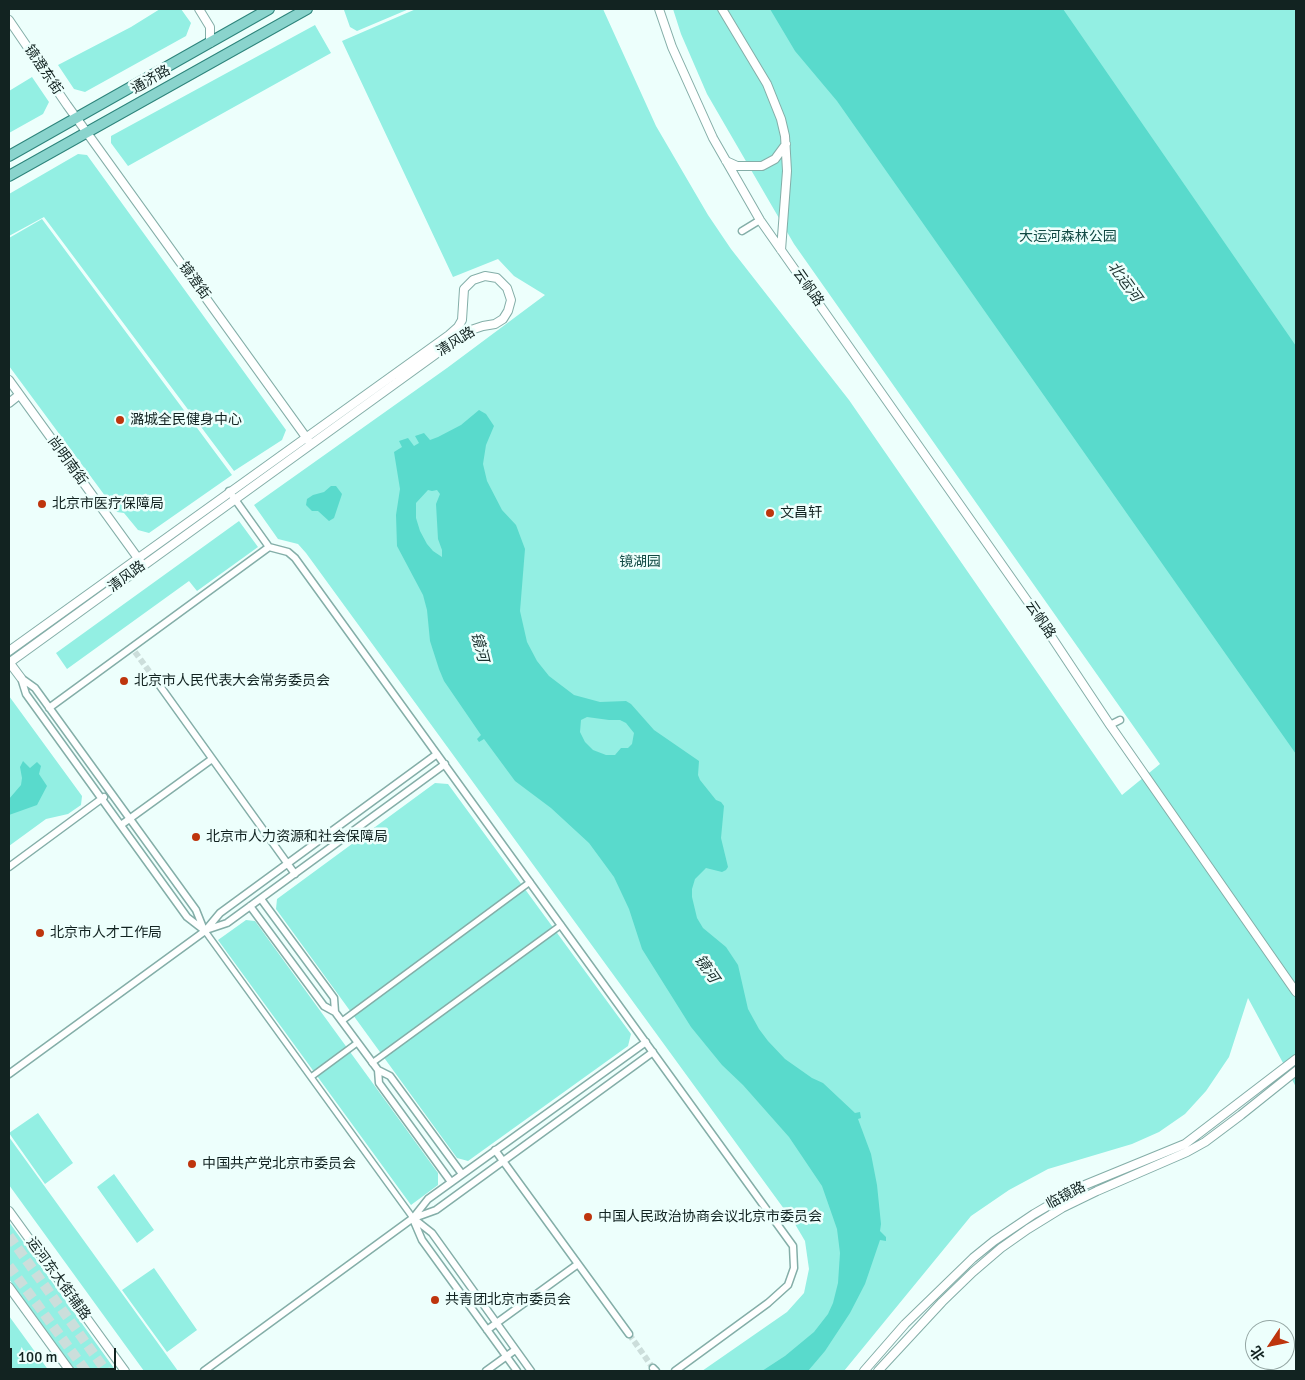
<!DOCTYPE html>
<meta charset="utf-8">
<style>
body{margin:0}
#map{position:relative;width:1305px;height:1380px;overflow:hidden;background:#edfffc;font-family:Signika,"Noto Sans SC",sans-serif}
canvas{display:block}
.frame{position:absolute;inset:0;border:10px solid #122321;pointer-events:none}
.north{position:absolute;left:1245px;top:1320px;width:50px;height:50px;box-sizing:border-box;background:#edfffc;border:1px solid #95a7a4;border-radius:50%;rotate:236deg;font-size:14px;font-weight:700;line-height:20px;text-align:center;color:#122321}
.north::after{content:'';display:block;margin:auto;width:18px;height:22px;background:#be350d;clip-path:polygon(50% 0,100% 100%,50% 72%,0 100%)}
.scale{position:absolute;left:10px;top:1348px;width:106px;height:22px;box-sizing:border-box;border:2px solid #122321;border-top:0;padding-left:6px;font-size:15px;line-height:18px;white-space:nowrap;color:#122321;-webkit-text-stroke:4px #edfffc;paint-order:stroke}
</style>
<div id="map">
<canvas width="1305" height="1380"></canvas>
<div class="frame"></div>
<div class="north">北</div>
<div class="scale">100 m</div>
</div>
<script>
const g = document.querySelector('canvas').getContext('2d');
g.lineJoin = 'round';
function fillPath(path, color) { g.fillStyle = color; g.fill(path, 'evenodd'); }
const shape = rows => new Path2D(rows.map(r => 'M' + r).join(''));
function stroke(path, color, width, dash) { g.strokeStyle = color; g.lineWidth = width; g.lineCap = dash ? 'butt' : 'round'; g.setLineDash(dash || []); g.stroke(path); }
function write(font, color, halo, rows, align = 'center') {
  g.font = font + ' Signika,"Noto Sans SC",sans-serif'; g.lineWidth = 5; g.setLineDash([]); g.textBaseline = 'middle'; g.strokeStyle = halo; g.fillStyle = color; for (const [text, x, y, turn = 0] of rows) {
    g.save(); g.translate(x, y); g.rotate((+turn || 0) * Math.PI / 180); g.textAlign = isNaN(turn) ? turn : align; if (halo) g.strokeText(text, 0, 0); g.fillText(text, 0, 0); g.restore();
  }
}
const green = shape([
 [160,9,181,9,191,23,186,36,85,92,74,89,58,65,131,27],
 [347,9,409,9,357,31,350,27,344,10],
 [416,9,603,9,656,126,708,215,731,249,849,400,1122,795,1160,764,794,244,707,94,681,34,673,9,1296,9,1296,1087,1248,998,1229,1057,1206,1091,1185,1114,1159,1132,1132,1144,1048,1169,1009,1190,971,1216,844,1371,702,1371,787,1312,804,1293,809,1269,805,1241,795,1224,306,553,298,544,278,539,254,505,447,368,545,295,514,276,498,259,453,277,342,41],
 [315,25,331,53,128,166,111,143,111,136],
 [32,77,49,102,43,114,9,133,9,91],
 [78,154,87,155,286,430,282,440,234,471,44,217,9,236,9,194],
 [42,219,232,475,149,533,138,530,124,513,117,512,9,366,9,238],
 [239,521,258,547,197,591,189,581,67,669,56,653],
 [9,696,82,796,81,805,68,814,46,819,9,846],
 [435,783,448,784,631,1034,628,1046,468,1161,457,1158,276,909,277,899],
 [246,920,255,921,438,1173,438,1185,411,1205,218,940],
 [38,1113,73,1163,45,1184,9,1133],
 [9,1137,178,1371,144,1371,9,1185],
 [114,1174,154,1230,137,1243,97,1187],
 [9,1222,116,1371,75,1371,9,1279],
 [154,1268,197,1330,167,1352,122,1290],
 [9,1316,49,1371,9,1371]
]);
const water = shape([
 [770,9,1063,9,1296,346,1296,754,837,101,795,51],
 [479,410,486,414,494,426,486,445,483,464,487,481,502,510,516,525,525,549,520,611,527,642,537,661,549,676,574,695,600,702,626,701,631,704,654,730,699,761,698,775,700,780,716,800,721,802,724,806,721,838,728,867,726,870,722,872,706,868,695,879,692,889,692,897,697,918,703,928,726,947,738,965,748,1009,759,1029,768,1041,785,1059,812,1078,823,1083,855,1113,860,1112,861,1118,858,1119,871,1154,877,1185,881,1224,880,1231,886,1237,886,1241,880,1240,865,1284,850,1313,825,1351,808,1371,762,1371,785,1356,814,1332,828,1314,833,1303,838,1283,840,1253,837,1229,822,1186,789,1137,743,1085,722,1065,691,1027,642,949,629,909,614,877,589,843,551,808,515,781,484,739,479,742,477,739,481,735,444,681,439,669,430,641,427,610,423,595,397,546,396,515,400,489,394,452,402,447,399,441,408,438,414,446,419,443,415,436,424,433,430,440,438,437,461,425],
 [428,490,432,491,437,490,440,494,436,504,438,539,442,550,442,557,433,551,427,544,420,531,416,518,416,503],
 [587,717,609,720,620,720,626,723,634,733,632,744,628,748,621,748,615,755,606,755,593,750,585,742,580,732,581,720],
 [331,486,336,486,342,494,334,518,329,521,318,511,312,511,306,505,307,499,313,495,324,492],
 [23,761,30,768,37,762,41,766,39,774,47,786,37,805,9,815,9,799,21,785,22,778,20,767]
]);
const minorTunnel = shape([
 [135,652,160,686],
 [629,1334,653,1368]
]);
const primaryTunnel = shape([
 [9,1236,106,1371],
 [9,1266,86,1371]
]);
const pedestrian = shape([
 [205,931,413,1218],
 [342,1021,530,882],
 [372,1063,561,925],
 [311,1077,357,1043]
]);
const minor = shape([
 [742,231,760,220],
 [229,491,269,547],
 [21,678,26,694,187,917,205,931],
 [21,678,35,688,196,910,204,930],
 [160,686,295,874],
 [49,708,269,547,288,552,295,558,793,1246,794,1268,788,1285,768,1303,675,1371],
 [1110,725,1120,720],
 [121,825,212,759],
 [9,867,104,797],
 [261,899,334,998,335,1012],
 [250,906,324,1006,335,1012,378,1070,379,1083,451,1182],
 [206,930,227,923,445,764],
 [378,1070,390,1076,462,1174],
 [9,1074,205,931,220,913,437,754],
 [495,1150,629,1334],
 [413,1218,432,1233,531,1371],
 [414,1218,436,1210,653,1052],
 [413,1219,422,1240,517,1371],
 [487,1330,578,1264],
 [653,1368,656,1371],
 [204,1371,413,1218,428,1199,646,1042],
 [486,1371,515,1350]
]);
const tertiary = shape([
 [199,9,210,27,210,43],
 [659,9,672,47,713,138,760,220,1033,609,1110,725,1296,992],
 [722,9,767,84,781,119,785,136,787,171,781,250],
 [9,20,67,105,308,440],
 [726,161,737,166,762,166,775,159,786,144],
 [9,380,140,561],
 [9,403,19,395],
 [9,651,449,335,458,327,462,320,464,289,473,280,485,276,497,278,507,288,511,300,508,311,503,319,495,324,483,326,471,330,454,341,9,663],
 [9,662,21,678],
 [9,1211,125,1371],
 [9,1287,70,1371],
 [864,1371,905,1324,973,1258,994,1241,1034,1214,1080,1187,1185,1144,1296,1059],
 [878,1371,942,1302,973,1272,1001,1248,1028,1229,1062,1208,1097,1191,1187,1152,1205,1142,1241,1115,1296,1071]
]);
const primary = shape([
 [9,156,269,9],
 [9,176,307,9]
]);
const markers = [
 [120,420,5,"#be350d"],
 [42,504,5,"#be350d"],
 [770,513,5,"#be350d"],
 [124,681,5,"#be350d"],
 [196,837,5,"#be350d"],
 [40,933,5,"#be350d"],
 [192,1164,5,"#be350d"],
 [588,1217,5,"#be350d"],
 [435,1300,5,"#be350d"]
];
const streetNames = [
 ["镜澄东街",43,70,56],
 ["通济路",151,80,-30],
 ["镜澄街",194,281,54],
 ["云帆路",808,288,55],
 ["清风路",456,342,-32],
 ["尚明南街",67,461,54],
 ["清风路",127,577,-36],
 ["云帆路",1040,620,56],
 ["临镜路",1066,1196,-28],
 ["运河东大街辅路",58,1279,54]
];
const parkNames = [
 ["大运河森林公园",1068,237],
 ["镜湖园",640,562]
];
const poiNames = [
 ["潞城全民健身中心",130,420],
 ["北京市医疗保障局",52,504],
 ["文昌轩",780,513],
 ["北京市人民代表大会常务委员会",134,681],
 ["北京市人力资源和社会保障局",206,837],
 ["北京市人才工作局",50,933],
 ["中国共产党北京市委员会",202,1164],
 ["中国人民政治协商会议北京市委员会",598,1217],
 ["共青团北京市委员会",445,1300]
];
const waterNames = [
 ["北运河",1124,282,54],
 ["镜河",479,647,76],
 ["镜河",706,969,55]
];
fillPath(green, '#93efe3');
fillPath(water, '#59dacc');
stroke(minorTunnel, '#ccdedb', 6, [6, 3]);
stroke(primaryTunnel, '#ccdedb', 10, [10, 5]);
stroke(pedestrian, '#84aea8', 8);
stroke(minor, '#84aea8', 9);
stroke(tertiary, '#84aea8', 10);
stroke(primary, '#2d847b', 12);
stroke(pedestrian, '#fff', 5);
stroke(minor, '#fff', 6);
stroke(tertiary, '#fff', 8);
stroke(primary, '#8ad4cd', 10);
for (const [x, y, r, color] of markers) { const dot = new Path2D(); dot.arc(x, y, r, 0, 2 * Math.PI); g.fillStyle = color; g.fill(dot); stroke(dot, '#edfffc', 2); }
write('14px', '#122321', '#edfffc', streetNames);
write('14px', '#104943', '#edfffc', parkNames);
write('14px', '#122321', '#edfffc', poiNames, 'left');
write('italic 15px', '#1b312e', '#edfffc', waterNames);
</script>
